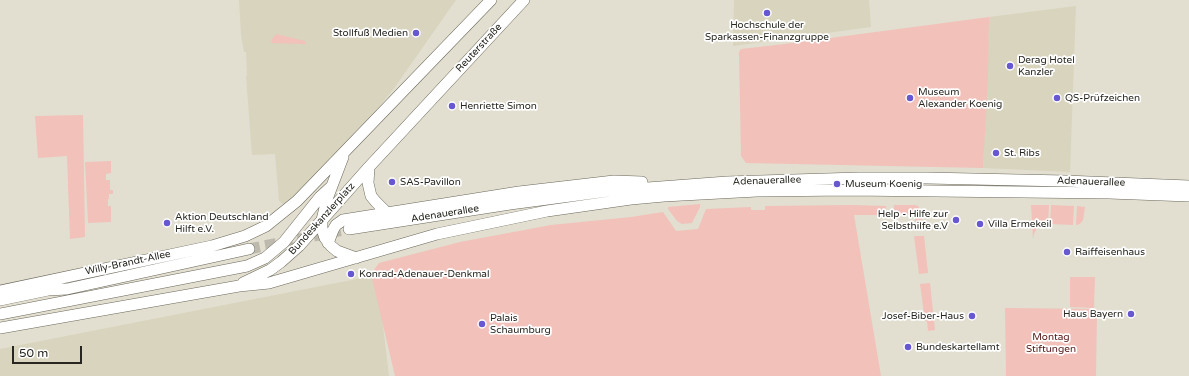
<!DOCTYPE html>
<meta charset="utf-8">
<style>
body{margin:0}
#map{position:relative;width:1189px;height:376px;overflow:hidden;background:#e2dfd0;font-family:"Varela Round",sans-serif}
canvas{display:block}
.scale{position:absolute;left:12px;top:346px;width:70px;height:18px;box-sizing:border-box;border:2px solid #272620;border-top:0;padding-left:5px;font-size:12px;line-height:14px;white-space:nowrap;color:#272620;-webkit-text-stroke:3px #fff;paint-order:stroke}
</style>
<div id="map">
<canvas width="1189" height="376"></canvas>
<div class="scale">50 m</div>
</div>
<script>
const g = document.querySelector('canvas').getContext('2d');
g.lineJoin = 'round';
function fillPath(path, color) { g.fillStyle = color; g.fill(path, 'evenodd'); }
const shape = rows => new Path2D(rows.map(r => 'M' + r).join(''));
function stroke(path, color, width, dash) { g.strokeStyle = color; g.lineWidth = width; g.lineCap = dash ? 'butt' : 'round'; g.setLineDash(dash || []); g.stroke(path); }
function write(font, color, halo, rows, align = 'center') {
  g.font = font + ' "Varela Round",sans-serif'; g.lineWidth = 3.5; g.setLineDash([]); g.textBaseline = 'middle'; g.strokeStyle = halo; g.fillStyle = color; for (const [text, x, y, turn = 0] of rows) {
    g.save(); g.translate(x, y); g.rotate((+turn || 0) * Math.PI / 180); g.textAlign = isNaN(turn) ? turn : align; if (halo) g.strokeText(text, 0, 0); g.fillText(text, 0, 0); g.restore();
  }
}
const built = shape([
 [239,0,456,0,395,87,378,108,285,206,279,201,275,154,252,155,246,76,247,76,246,52,244,52,241,35],
 [734,0,869,0,871,27,733,46],
 [1076,6,1070,172,983,168,989,17],
 [377,275,389,376,0,376,0,349]
]);
const green = shape([
 [989,17,988,77,983,168,746,163,741,156,739,52,741,49,785,44],
 [276,34,305,41,306,44,272,43,271,41],
 [83,115,85,237,70,239,67,156,38,158,35,116],
 [111,161,111,173,106,174,106,180,110,180,110,190,113,190,113,194,109,194,109,199,108,199,108,206,111,206,111,222,88,223,85,162],
 [700,204,700,207,692,223,682,224,677,221,668,209,668,207],
 [853,205,886,206,886,215,854,215,881,376,395,376,371,274,379,263,460,242,551,225,631,217,663,212,676,231,698,229,706,209,751,207,751,210,765,210,765,206],
 [894,205,915,205,918,206,920,209,923,230,915,230,915,215,893,215],
 [1031,205,1049,205,1048,224,1038,226,1034,234,1033,239],
 [1051,205,1074,206,1073,225,1050,224],
 [1077,206,1085,207,1083,220,1081,223,1077,225,1076,225],
 [914,236,924,236,928,273,919,274],
 [1070,277,1095,277,1094,308,1070,307],
 [930,283,935,330,928,331,927,321,925,321,920,284],
 [1005,308,1097,309,1096,376,1006,376]
]);
const primaryTunnel = shape([
 [249,249,349,229]
]);
const primary = shape([
 [343,157,327,199,322,220,322,229,325,238,331,246,337,251,356,258],
 [369,167,368,183,371,196,376,202,386,212],
 [349,229,510,204,608,191,727,182,859,178,927,178,1065,181,1189,186],
 [328,243,333,230,336,225,343,220,519,192,614,181,642,182],
 [243,283,270,270,281,262,299,246,369,167,524,0],
 [0,291,212,246,245,236,266,226,297,201,491,0],
 [0,300,48,290,67,289,249,249],
 [0,314,247,266,265,258,284,242,320,197,332,186],
 [0,328,239,286,269,283,437,234,547,211,631,199,664,196,757,191,850,190,1109,193,1189,196]
]);
const markers = [
 [767,13,4,"#6758d2"],
 [416,33,4,"#6758d2"],
 [1010,66,4,"#6758d2"],
 [910,98,4,"#6758d2"],
 [1057,98,4,"#6758d2"],
 [452,106,4,"#6758d2"],
 [996,153,4,"#6758d2"],
 [392,182,4,"#6758d2"],
 [837,184,4,"#6758d2"],
 [956,220,4,"#6758d2"],
 [167,223,4,"#6758d2"],
 [980,224,4,"#6758d2"],
 [1067,252,4,"#6758d2"],
 [351,274,4,"#6758d2"],
 [1131,314,4,"#6758d2"],
 [972,316,4,"#6758d2"],
 [482,324,4,"#6758d2"],
 [908,347,4,"#6758d2"]
];
const poiNames = [
 ["Hochschule der",767,25,"center"],
 ["Sparkassen-Finanzgruppe",767,37,"center"],
 ["Stollfuß Medien",408,33,"right"],
 ["Derag Hotel",1018,60],
 ["Kanzler",1018,72],
 ["Museum",918,92],
 ["Alexander Koenig",918,104],
 ["QS-Prüfzeichen",1065,98],
 ["Henriette Simon",460,106],
 ["St. Ribs",1004,153],
 ["SAS-Pavillon",400,182],
 ["Museum Koenig",845,184],
 ["Help - Hilfe zur",948,214,"right"],
 ["Selbsthilfe e.V",948,226,"right"],
 ["Aktion Deutschland",175,217],
 ["Hilft e.V.",175,229],
 ["Villa Ermekeil",988,224],
 ["Raiffeisenhaus",1075,252],
 ["Konrad-Adenauer-Denkmal",359,274],
 ["Haus Bayern",1123,314,"right"],
 ["Josef-Biber-Haus",964,316,"right"],
 ["Palais",490,318],
 ["Schaumburg",490,330],
 ["Bundeskartellamt",916,347]
];
const streetNames = [
 ["Reuterstraße",479,48,-47],
 ["Adenauerallee",767,181,-2],
 ["Adenauerallee",1091,182,2],
 ["Adenauerallee",445,214,-9],
 ["Bundeskanzlerplatz",322,219,-48],
 ["Willy-Brandt-Allee",128,263,-12]
];
const parkNames = [
 ["Montag",1051,337],
 ["Stiftungen",1051,349]
];
fillPath(built, '#d9d4be');
fillPath(green, '#f1c1ba');
stroke(primaryTunnel, '#bdbaad', 11, [11, 5.5]);
stroke(primary, '#6b685b', 12);
stroke(primary, '#fff', 11);
for (const [x, y, r, color] of markers) { const dot = new Path2D(); dot.arc(x, y, r, 0, 2 * Math.PI); g.fillStyle = color; g.fill(dot); stroke(dot, '#fff', 1.5); }
write('10px', '#272620', '#fff', poiNames, 'left');
write('10px', '#272620', '#fff', streetNames);
write('10px', '#511511', '#fff', parkNames);
</script>
